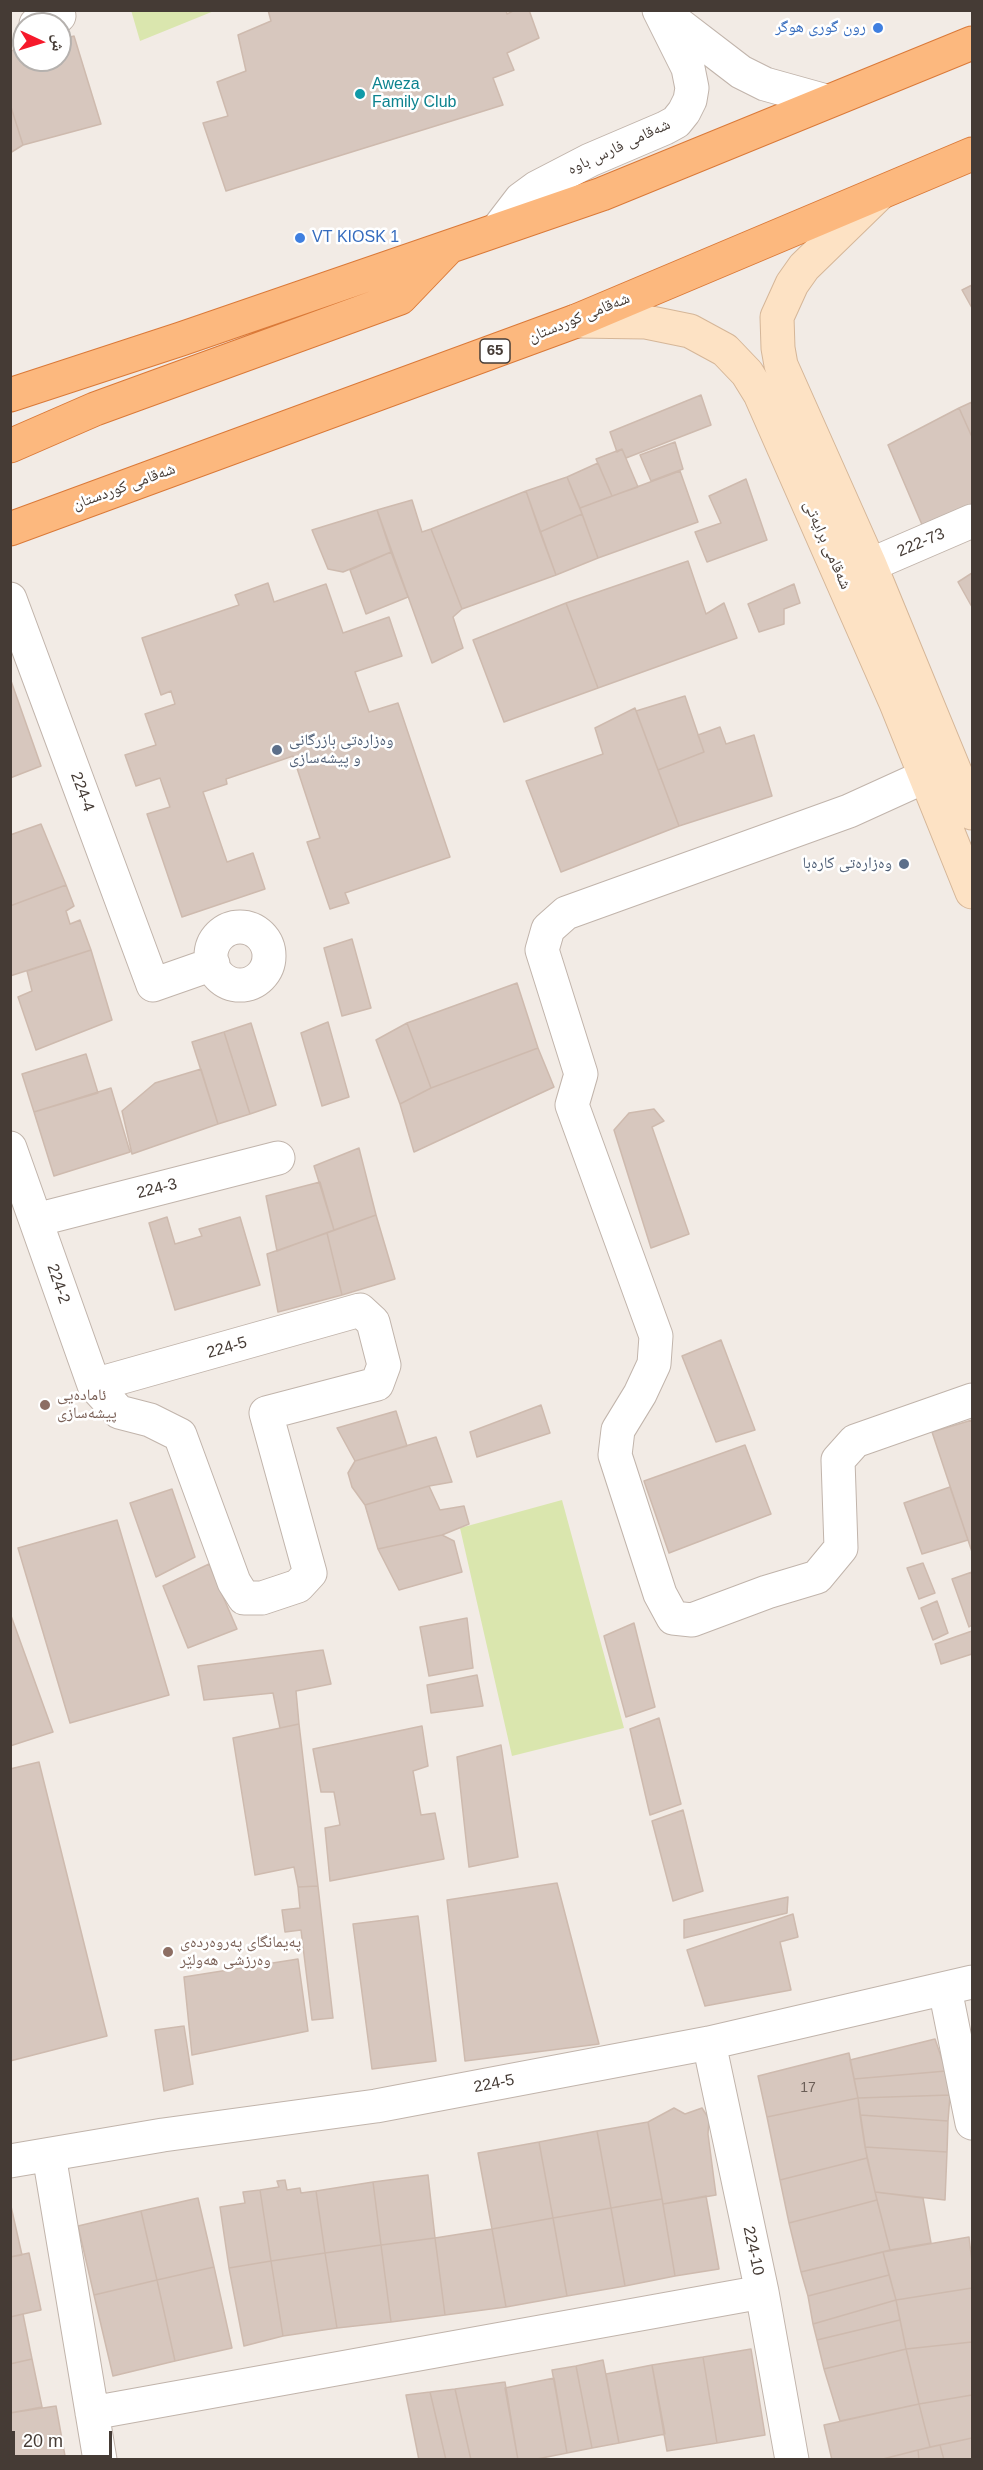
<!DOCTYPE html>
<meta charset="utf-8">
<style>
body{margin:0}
#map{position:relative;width:983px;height:2470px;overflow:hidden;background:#f2ebe5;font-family:Arial,"Noto Naskh Arabic",sans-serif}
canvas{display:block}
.frame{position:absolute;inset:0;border:12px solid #453b35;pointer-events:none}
.north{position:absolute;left:12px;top:12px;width:60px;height:60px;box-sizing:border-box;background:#fff;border:2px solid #b5b1ae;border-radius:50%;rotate:94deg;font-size:16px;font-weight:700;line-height:24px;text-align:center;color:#453b35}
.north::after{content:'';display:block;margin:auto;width:21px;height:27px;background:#f6192b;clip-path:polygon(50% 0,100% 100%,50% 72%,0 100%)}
.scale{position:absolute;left:12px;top:2431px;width:100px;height:27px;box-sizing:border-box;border:3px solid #453b35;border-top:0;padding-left:8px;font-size:18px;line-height:21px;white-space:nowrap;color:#453b35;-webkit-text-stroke:4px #fff;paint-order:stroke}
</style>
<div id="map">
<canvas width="983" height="2470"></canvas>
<div class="frame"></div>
<div class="north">ش</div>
<div class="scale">20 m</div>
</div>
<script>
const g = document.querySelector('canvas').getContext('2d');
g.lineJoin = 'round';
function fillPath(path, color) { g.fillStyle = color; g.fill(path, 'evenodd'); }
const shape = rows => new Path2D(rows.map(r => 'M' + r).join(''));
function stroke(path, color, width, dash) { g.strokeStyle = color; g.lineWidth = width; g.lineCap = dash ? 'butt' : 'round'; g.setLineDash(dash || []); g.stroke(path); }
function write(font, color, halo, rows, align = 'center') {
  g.font = font + ' Arial,"Noto Naskh Arabic",sans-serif'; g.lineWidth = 5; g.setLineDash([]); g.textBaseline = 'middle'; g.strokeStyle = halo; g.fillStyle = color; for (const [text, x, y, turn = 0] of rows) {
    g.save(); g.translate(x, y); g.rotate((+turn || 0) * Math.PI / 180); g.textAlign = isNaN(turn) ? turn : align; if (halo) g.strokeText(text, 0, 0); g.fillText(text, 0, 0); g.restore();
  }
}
const green = shape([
 [131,10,214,10,214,11,140,41],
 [562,1500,624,1728,512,1756,460,1528]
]);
const building = shape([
 [268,10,506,10,507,14,515,10,529,10,539,38,507,53,514,70,493,78,503,105,226,191,203,123,228,116,217,82,246,71,238,35,271,21,268,10],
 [74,36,101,124,23,145,10,104,10,51,24,48,24,60,60,60,60,40,74,36],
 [10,104,23,145,10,153,10,104],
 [972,285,972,308,962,290,972,285],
 [701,395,711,425,626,458,622,449,617,452,610,432,701,395],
 [972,402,972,437,959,408,972,402],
 [959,408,972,437,972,512,926,534,888,445,959,408],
 [675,442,683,469,651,481,640,455,675,442],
 [622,449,638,487,612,496,596,459,622,449],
 [598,463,612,496,580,508,567,477,598,463],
 [680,471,698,522,598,558,580,508,680,471],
 [567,477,582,514,540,532,526,491,567,477],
 [746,479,767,540,707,562,695,532,721,523,709,496,746,479],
 [526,491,556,575,462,609,431,529,526,491],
 [412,500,422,532,431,529,462,609,453,617,463,648,432,663,377,510,412,500],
 [377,510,391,552,343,572,328,569,312,530,377,510],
 [582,514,598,558,556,575,540,532,582,514],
 [391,552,408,597,366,614,350,570,391,552],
 [688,561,706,614,724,603,737,638,598,688,566,603,688,561],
 [972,573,972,607,958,582,972,573],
 [268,583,274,602,326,584,343,633,389,617,402,656,355,672,369,712,398,703,450,857,345,893,349,903,330,909,307,842,320,838,293,756,226,779,227,784,203,792,227,862,253,853,265,889,182,917,147,814,170,807,160,778,136,786,125,755,156,745,145,714,175,704,171,691,161,695,142,638,239,605,235,595,268,583],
 [794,584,800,603,784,609,784,624,759,632,748,604,794,584],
 [566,603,598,688,504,722,473,640,566,603],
 [10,678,41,766,10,778,10,678],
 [685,696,704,752,658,770,636,711,685,696],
 [635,708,679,826,561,872,526,781,603,754,595,728,635,708],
 [720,727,726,744,754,735,772,796,679,826,658,770,704,752,698,735,720,727],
 [41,824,66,885,10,906,10,835,41,824],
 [66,885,74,906,66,911,70,924,80,920,91,950,10,976,10,906,66,885],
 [352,939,371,1008,342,1016,324,948,352,939],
 [91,950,112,1020,36,1050,18,997,32,991,27,971,91,950],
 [517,983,538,1048,431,1088,407,1023,517,983],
 [328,1022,349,1097,322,1106,301,1033,328,1022],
 [251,1023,276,1105,250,1114,224,1032,251,1023],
 [407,1023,431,1088,400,1104,376,1040,407,1023],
 [224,1032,250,1114,218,1124,192,1042,224,1032],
 [538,1048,554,1087,414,1152,400,1104,431,1088,538,1048],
 [86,1054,98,1093,34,1112,22,1074,86,1054],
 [201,1069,218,1124,132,1154,122,1111,155,1083,201,1069],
 [111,1088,130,1152,54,1176,34,1112,111,1088],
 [654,1109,664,1121,652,1127,689,1234,651,1248,614,1130,629,1113,654,1109],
 [359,1148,376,1215,334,1230,314,1166,359,1148],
 [320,1182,334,1230,277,1251,266,1196,320,1182],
 [376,1215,395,1279,342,1295,327,1233,376,1215],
 [167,1217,175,1244,202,1236,199,1229,240,1217,260,1285,175,1310,149,1223,167,1217],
 [327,1233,342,1295,278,1312,267,1254,327,1233],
 [721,1340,755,1430,716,1442,682,1356,721,1340],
 [541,1405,550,1433,477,1457,470,1432,541,1405],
 [396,1411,407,1446,355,1461,337,1428,396,1411],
 [972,1420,972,1552,932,1432,972,1420],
 [436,1437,452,1482,429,1486,365,1505,352,1487,348,1473,355,1461,436,1437],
 [745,1445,771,1514,669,1553,644,1481,745,1445],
 [429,1486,440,1510,464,1506,469,1524,442,1535,378,1549,365,1505,429,1486],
 [950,1487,968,1540,922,1554,904,1503,950,1487],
 [172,1489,195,1557,156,1577,130,1503,172,1489],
 [117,1520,169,1695,70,1723,18,1548,117,1520],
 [442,1535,454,1541,462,1572,399,1590,378,1549,442,1535],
 [923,1563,935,1593,919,1599,907,1568,923,1563],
 [209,1564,237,1629,188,1648,163,1586,209,1564],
 [972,1572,972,1625,969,1627,952,1579,972,1572],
 [937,1601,948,1633,933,1640,921,1608,937,1601],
 [10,1613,53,1732,10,1746,10,1613],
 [467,1618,473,1668,429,1676,420,1627,467,1618],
 [634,1623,655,1707,626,1717,604,1636,634,1623],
 [972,1631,972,1654,941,1664,935,1644,972,1631],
 [323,1650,331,1684,296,1691,299,1724,280,1728,273,1693,204,1700,198,1666,323,1650],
 [477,1675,483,1706,431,1713,427,1685,477,1675],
 [659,1718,681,1804,650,1815,630,1729,659,1718],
 [299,1724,318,1886,298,1887,294,1867,255,1875,233,1738,299,1724],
 [422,1726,428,1766,413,1771,421,1815,435,1813,444,1859,330,1881,325,1828,340,1825,334,1792,321,1792,313,1749,422,1726],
 [501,1745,518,1857,469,1867,457,1757,501,1745],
 [39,1762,107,2036,10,2061,10,1769,39,1762],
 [683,1810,703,1891,673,1901,652,1821,683,1810],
 [557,1883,599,2044,465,2061,447,1900,557,1883],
 [318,1886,333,2018,312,2020,301,1930,285,1932,282,1910,300,1908,298,1887,318,1886],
 [788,1897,787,1913,684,1938,684,1920,788,1897],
 [793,1914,798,1937,780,1942,791,1990,705,2006,687,1950,793,1914],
 [418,1916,436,2061,372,2069,353,1924,418,1916],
 [298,1959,308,2031,192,2055,184,1977,298,1959],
 [184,2026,193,2084,164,2091,155,2030,184,2026],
 [935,2039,946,2071,854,2079,850,2060,935,2039],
 [849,2053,858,2098,767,2117,758,2076,849,2053],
 [946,2071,950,2095,858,2098,854,2079,946,2071],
 [950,2095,948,2121,860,2115,858,2098,950,2095],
 [858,2098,867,2158,780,2180,767,2117,858,2098],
 [674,2108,685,2114,702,2108,709,2119,708,2134,716,2195,663,2204,648,2122,674,2108],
 [860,2115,948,2121,947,2152,865,2147,860,2115],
 [648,2122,662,2199,611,2208,597,2131,648,2122],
 [597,2131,611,2208,553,2218,539,2142,597,2131],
 [539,2142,553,2218,492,2229,478,2153,539,2142],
 [865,2147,947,2152,945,2200,875,2192,865,2147],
 [867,2158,877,2200,789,2223,780,2180,867,2158],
 [428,2175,435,2238,381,2245,373,2182,428,2175],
 [285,2180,287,2190,300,2188,301,2193,316,2191,325,2253,271,2261,260,2190,279,2187,277,2181,285,2180],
 [373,2182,381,2245,325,2253,316,2191,373,2182],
 [260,2190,271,2261,229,2268,220,2207,245,2203,243,2192,260,2190],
 [875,2192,923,2198,931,2243,890,2250,875,2192],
 [706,2196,719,2269,675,2276,663,2204,706,2196],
 [198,2198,214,2267,157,2280,141,2211,198,2198],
 [662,2199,675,2276,625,2286,611,2208,662,2199],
 [877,2200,890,2250,801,2272,789,2223,877,2200],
 [10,2202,22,2255,10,2257,10,2202],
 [611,2208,625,2286,567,2296,553,2218,611,2208],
 [141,2211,157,2280,94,2295,78,2226,141,2211],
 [553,2218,567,2296,506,2307,492,2229,553,2218],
 [492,2229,506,2307,445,2315,435,2238,492,2229],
 [969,2237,972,2262,972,2288,896,2300,883,2252,969,2237],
 [435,2238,445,2315,391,2322,381,2245,435,2238],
 [381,2245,391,2322,337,2328,325,2253,381,2245],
 [883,2252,889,2275,808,2296,801,2272,883,2252],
 [29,2253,41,2310,10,2317,10,2257,29,2253],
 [325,2253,337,2328,283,2336,271,2261,325,2253],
 [271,2261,283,2336,244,2346,229,2268,271,2261],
 [214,2267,232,2348,175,2361,157,2280,214,2267],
 [889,2275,896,2300,813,2324,808,2296,889,2275],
 [157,2280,175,2361,113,2376,94,2295,157,2280],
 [972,2288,972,2342,906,2349,896,2300,972,2288],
 [896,2300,900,2320,817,2340,813,2324,896,2300],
 [23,2314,32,2359,10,2364,10,2317,23,2314],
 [900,2320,906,2349,824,2369,817,2340,900,2320],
 [972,2342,972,2395,919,2404,906,2349,972,2342],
 [751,2349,765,2435,717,2443,703,2357,751,2349],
 [906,2349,919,2404,840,2421,824,2369,906,2349],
 [703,2357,717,2443,667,2451,652,2365,703,2357],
 [32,2359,42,2407,10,2413,10,2364,32,2359],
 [603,2360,619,2443,592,2448,576,2366,603,2360],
 [652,2365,665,2434,619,2443,606,2374,652,2365],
 [576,2366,592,2448,567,2453,552,2370,576,2366],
 [554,2378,567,2453,532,2460,518,2460,505,2388,554,2378],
 [505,2382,518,2460,471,2460,455,2389,505,2382],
 [455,2389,471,2460,446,2460,430,2392,455,2389],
 [430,2392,446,2460,419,2460,406,2395,430,2392],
 [972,2395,972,2438,930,2447,919,2404,972,2395],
 [919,2404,930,2447,879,2460,832,2460,824,2425,919,2404],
 [56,2406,65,2456,47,2460,10,2460,10,2413,56,2406],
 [972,2438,972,2460,944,2460,940,2445,972,2438],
 [940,2445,944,2460,919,2460,918,2450,940,2445],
 [918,2450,919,2460,879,2460,918,2450]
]);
const minor = shape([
 [36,24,59,16],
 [870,565,972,521],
 [10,599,153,985,213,964],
 [926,776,849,811,566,913,548,929,542,950,581,1074,572,1105,656,1336,654,1364,640,1394,618,1430,615,1455,660,1594,673,1618,692,1620,767,1592,817,1577,841,1548,838,1460,855,1441,972,1400],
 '211 956a29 29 0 1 1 58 0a29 29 0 1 1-58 0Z',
 [10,1148,94,1385,119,1412,150,1420,180,1435,234,1582,244,1598,262,1598,298,1586,310,1573,266,1413,377,1384,384,1365,373,1322,360,1310,94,1385],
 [36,1220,278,1158],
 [945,1989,972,2123],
 [709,2043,762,2292,792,2460],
 [49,2155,100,2460],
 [10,2161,163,2135,376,2106,709,2043,972,1982],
 [92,2413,762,2292]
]);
const tertiary = shape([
 [664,13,741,72,765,84,826,101],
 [498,229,521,199,536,188,590,160,665,128,676,122,684,112,690,100,692,88,688,68,659,10]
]);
const secondary = shape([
 [879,194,804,267,792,284,777,317,778,348,781,365,870,565,972,813],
 [576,321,646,322,690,331,725,350,747,373,760,394,896,703,972,892]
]);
const trunk = shape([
 [10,395,181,339,602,194,972,43],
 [10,446,95,409,400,298,446,250],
 [10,529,576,321,972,154]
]);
const markers = [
 [878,28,6,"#3f7fe0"],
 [360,94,6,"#0f9aa8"],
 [300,238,6,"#3f7fe0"],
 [277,750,6,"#5c6f8a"],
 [904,864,6,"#5c6f8a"],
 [45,1405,6,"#8d6e63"],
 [168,1952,6,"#8d6e63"]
];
const numberNames = [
 ["17",808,2088]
];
const shields = [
 [495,351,30]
];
const shieldNames = [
 ["65",495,351]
];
const shopNames = [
 ["رون گوری هوگر",866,28],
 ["VT KIOSK 1",312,238,"left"]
];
const cultureNames = [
 ["Aweza",372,85],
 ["Family Club",372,103]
];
const streetNames = [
 ["شەقامی فارس باوە",619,147,-25],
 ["شەقامی کوردستان",579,318,-22],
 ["شەقامی کوردستان",124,487,-20],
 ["222-73",921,543,-23],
 ["شەقامی برایەتی",827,545,66],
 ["224-4",82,792,70],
 ["224-3",157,1189,-14],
 ["224-2",58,1284,71],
 ["224-5",227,1348,-16],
 ["224-5",494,2084,-11],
 ["224-10",753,2251,78]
];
const serviceNames = [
 ["وەزارەتی بازرگانی",289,741],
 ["و پیشەسازی",289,759],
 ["وەزارەتی کارەبا",892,864,"right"]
];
const educationNames = [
 ["ئامادەیی",57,1396],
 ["پیشەسازی",57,1414],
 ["پەیمانگای پەروەردەی",180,1943],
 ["وەرزشی هەولێر",180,1961]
];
fillPath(green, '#dae6ae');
fillPath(building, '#d7c7be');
stroke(building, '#cebaae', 1.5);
stroke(minor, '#c1b4ab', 35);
stroke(tertiary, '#c1b4ab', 35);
stroke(secondary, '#d5b698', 35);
stroke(trunk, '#da7938', 35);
stroke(minor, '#fff', 33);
stroke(tertiary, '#fff', 33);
stroke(secondary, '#fde2c4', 33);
stroke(trunk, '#fcb87e', 33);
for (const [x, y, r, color] of markers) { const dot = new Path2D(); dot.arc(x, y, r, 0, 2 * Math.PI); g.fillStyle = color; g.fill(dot); stroke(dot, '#fff', 2); }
write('14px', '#6a5e57', null, numberNames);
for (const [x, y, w] of shields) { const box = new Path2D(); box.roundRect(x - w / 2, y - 12, w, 24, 4.5); g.fillStyle = '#fff'; g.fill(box); stroke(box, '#453b35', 1.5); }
write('bold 15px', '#453b35', null, shieldNames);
write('16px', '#366cbe', '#fff', shopNames, 'right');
write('16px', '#0d838f', '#fff', cultureNames, 'left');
write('16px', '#453b35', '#fff', streetNames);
write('16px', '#4e5e75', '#fff', serviceNames, 'left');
write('16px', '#785e54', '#fff', educationNames, 'left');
</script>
